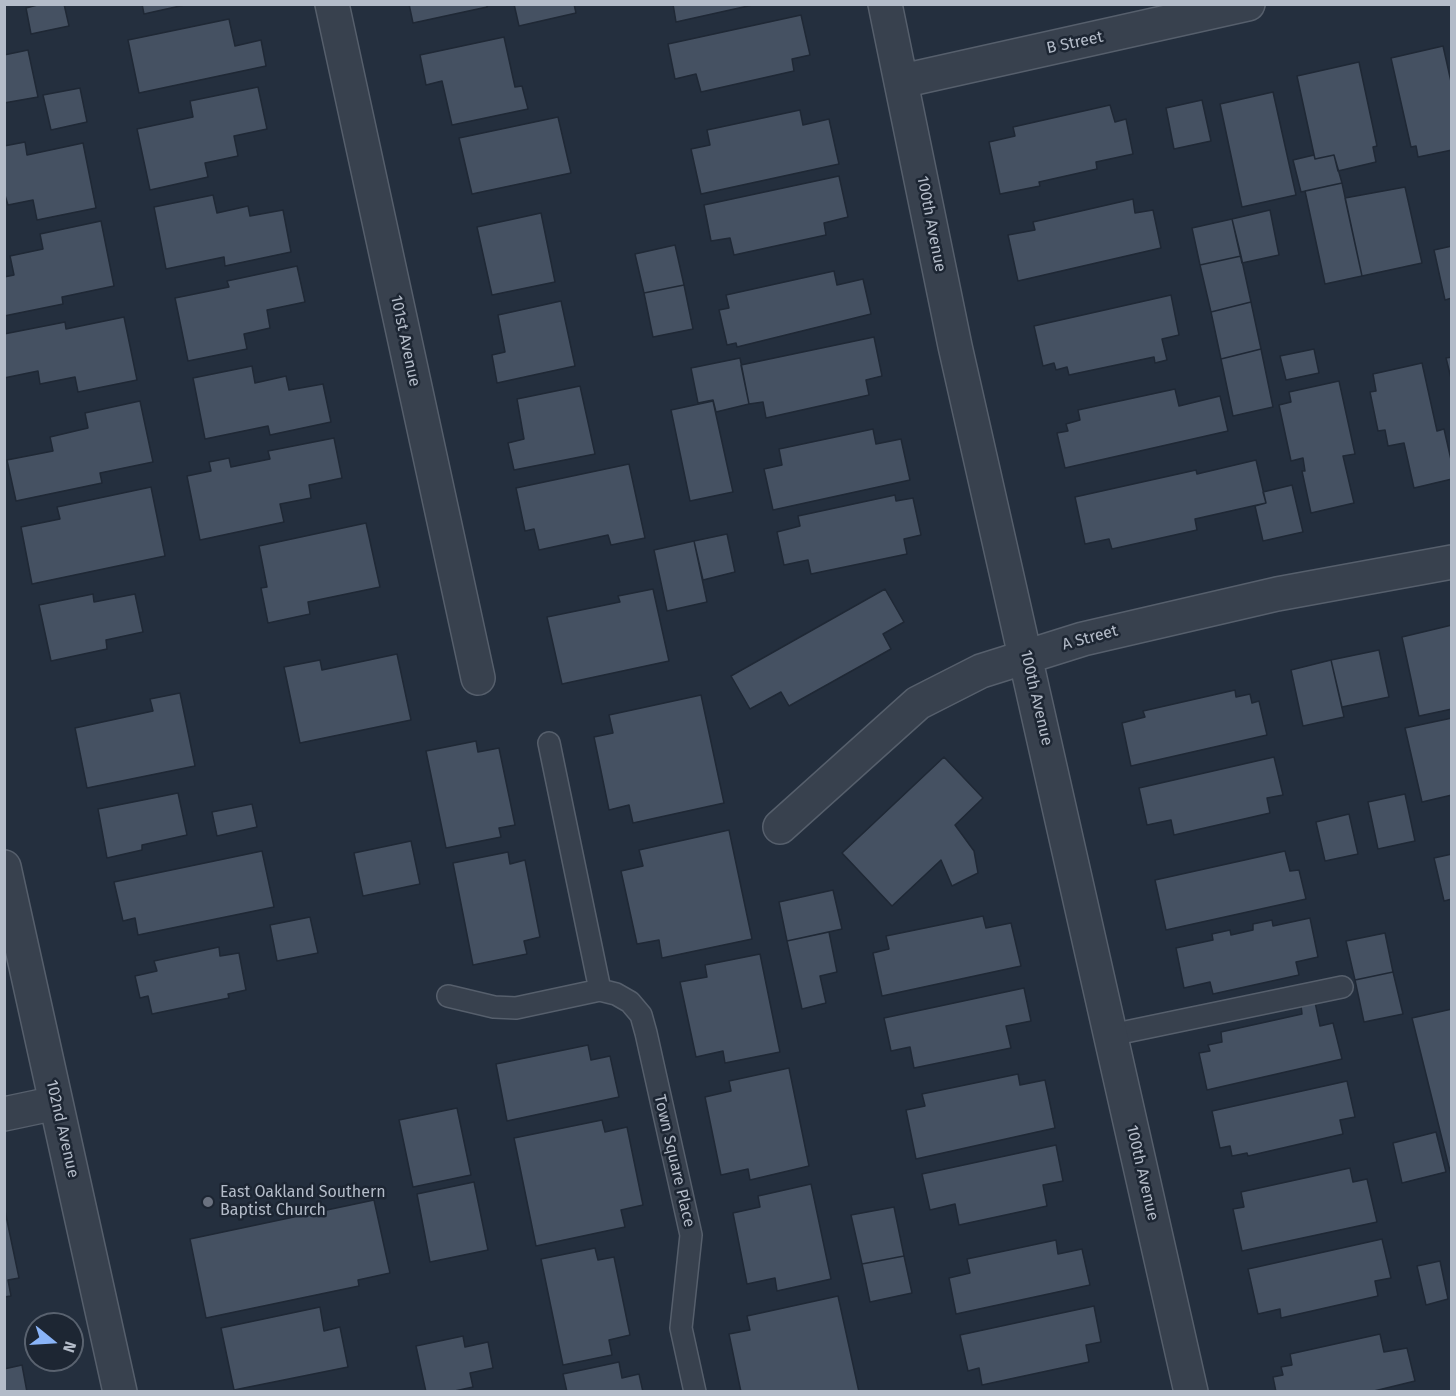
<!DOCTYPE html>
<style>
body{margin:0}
#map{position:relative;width:1456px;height:1396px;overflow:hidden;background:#242f3e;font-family:"Fira Sans",sans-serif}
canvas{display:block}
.frame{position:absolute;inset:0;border:6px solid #b4bcc9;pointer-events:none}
.north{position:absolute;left:24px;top:1312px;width:60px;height:60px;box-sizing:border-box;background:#1d2633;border:2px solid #59626f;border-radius:50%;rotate:108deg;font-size:16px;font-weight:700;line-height:24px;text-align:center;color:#b4bcc9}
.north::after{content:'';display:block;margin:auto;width:21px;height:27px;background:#8ab4f8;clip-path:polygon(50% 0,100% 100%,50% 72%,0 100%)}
</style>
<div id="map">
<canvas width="1456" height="1396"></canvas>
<div class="frame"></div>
<div class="north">N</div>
</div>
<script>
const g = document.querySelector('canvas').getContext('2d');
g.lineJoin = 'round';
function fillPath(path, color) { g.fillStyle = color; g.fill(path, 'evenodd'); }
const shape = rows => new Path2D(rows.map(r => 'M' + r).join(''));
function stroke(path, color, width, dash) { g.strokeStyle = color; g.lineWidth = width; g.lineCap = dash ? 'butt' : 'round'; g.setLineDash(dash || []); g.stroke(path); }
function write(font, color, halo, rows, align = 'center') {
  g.font = font + ' "Fira Sans",sans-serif'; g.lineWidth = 5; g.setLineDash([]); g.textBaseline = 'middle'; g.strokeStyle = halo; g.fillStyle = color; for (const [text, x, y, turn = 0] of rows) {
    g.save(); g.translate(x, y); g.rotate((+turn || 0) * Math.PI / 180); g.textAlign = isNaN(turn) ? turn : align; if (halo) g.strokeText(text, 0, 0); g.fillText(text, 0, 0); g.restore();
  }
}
const building = shape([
 [41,4,64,4,69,26,31,34,26,8,41,4],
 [142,4,189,4,144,14,142,4],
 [409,4,487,4,487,7,413,23,409,4],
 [514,4,574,4,576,13,519,26,514,4],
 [673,4,757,4,676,22,673,4],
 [801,15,810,55,792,59,794,71,701,92,696,74,675,79,668,44,801,15],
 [229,19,235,46,261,40,266,66,139,93,128,40,229,19],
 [504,37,515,87,522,86,528,109,452,125,442,81,426,85,420,55,504,37],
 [1443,46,1452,86,1452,150,1418,157,1416,146,1411,147,1391,58,1443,46],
 [28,50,38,97,4,103,4,55,28,50],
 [1359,62,1377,146,1373,147,1376,162,1338,171,1334,155,1315,159,1297,76,1359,62],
 [258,87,267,129,234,136,238,156,205,163,208,177,150,190,137,129,193,117,190,101,258,87],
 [80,88,87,122,51,130,43,95,80,88],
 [1273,92,1296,195,1242,207,1220,104,1273,92],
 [1202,100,1211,141,1174,149,1166,108,1202,100],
 [1110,105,1115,122,1126,119,1133,154,1096,162,1097,169,1039,182,1040,186,1000,194,989,142,1015,136,1013,127,1110,105],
 [800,110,803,125,829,119,839,164,701,194,691,149,710,145,707,130,800,110],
 [558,117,571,173,472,194,459,138,558,117],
 [25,142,27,155,83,143,96,208,37,220,33,200,8,205,4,192,4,146,25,142],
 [1314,155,1315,159,1334,155,1342,183,1301,192,1293,160,1314,155],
 [839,176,848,217,824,223,826,235,734,255,730,238,711,241,704,205,839,176],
 [1342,183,1362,276,1325,284,1305,191,1342,183],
 [1405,187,1422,263,1362,276,1345,198,1405,187],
 [213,195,217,213,248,206,250,216,283,210,291,252,225,266,224,257,166,269,154,207,213,195],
 [1133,199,1135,213,1153,210,1161,248,1018,281,1008,235,1035,230,1033,222,1133,199],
 [1270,210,1279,255,1242,263,1232,219,1270,210],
 [541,213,555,282,492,295,477,227,541,213],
 [1232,219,1241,256,1200,265,1192,228,1232,219],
 [101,221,114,286,62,297,63,304,4,316,4,277,14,275,10,256,43,249,40,234,101,221],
 [675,245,684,285,644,293,635,254,675,245],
 [1452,246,1452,298,1445,300,1434,250,1452,246],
 [1241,256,1251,302,1211,312,1200,265,1241,256],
 [297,266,305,302,267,310,270,328,244,334,247,349,188,361,175,298,229,287,227,281,297,266],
 [834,271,837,285,863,279,871,314,737,347,736,343,727,345,719,310,729,308,726,295,834,271],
 [684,285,693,329,653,337,644,293,684,285],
 [1171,295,1179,335,1162,339,1167,360,1155,363,1154,357,1069,375,1067,367,1056,370,1054,363,1043,366,1034,326,1171,295],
 [561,301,575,366,497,383,492,355,505,352,498,315,561,301],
 [1251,302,1261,349,1221,359,1211,312,1251,302],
 [124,317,137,380,78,392,75,377,40,384,38,371,4,378,4,334,65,322,66,329,124,317],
 [874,337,882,376,866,380,869,395,766,418,763,402,749,404,741,365,874,337],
 [1261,349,1273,407,1233,416,1221,359,1261,349],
 [1314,349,1319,373,1286,380,1280,356,1314,349],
 [1452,357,1452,382,1446,358,1452,357],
 [740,358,749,404,716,412,713,400,698,403,691,368,740,358],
 [1422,363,1437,431,1444,429,1452,464,1452,479,1414,488,1404,443,1388,446,1385,430,1378,431,1370,392,1376,391,1373,374,1422,363],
 [252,366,255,383,286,376,289,390,323,384,331,422,270,435,268,426,205,439,193,378,252,366],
 [1339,381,1355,454,1343,456,1354,503,1311,513,1302,471,1305,471,1303,458,1291,461,1279,405,1291,402,1289,392,1339,381],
 [580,386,595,454,514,470,508,443,524,439,517,399,580,386],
 [1175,389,1179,406,1220,396,1228,431,1065,468,1057,433,1068,431,1066,424,1080,420,1078,410,1175,389],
 [140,401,153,462,100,473,102,483,16,501,7,460,53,451,50,437,88,428,85,413,140,401],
 [713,401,733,492,690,501,671,410,713,401],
 [873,429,876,444,901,439,910,480,773,510,764,469,782,465,779,449,873,429],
 [334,438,342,478,309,485,311,498,280,504,284,522,200,540,187,476,211,471,209,462,229,458,231,467,270,459,268,451,334,438],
 [1256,460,1266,503,1195,519,1197,530,1112,549,1109,539,1085,544,1075,497,1196,470,1197,474,1256,460],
 [629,464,645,538,611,545,608,535,539,550,534,529,525,531,516,488,629,464],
 [1292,485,1303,532,1263,541,1255,506,1266,503,1263,492,1292,485],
 [151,487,165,556,32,584,21,527,60,519,57,507,151,487],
 [895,495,896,501,913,498,921,535,904,539,907,554,811,574,808,560,784,565,777,532,800,526,798,516,895,495],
 [366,523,380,587,308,602,310,614,268,623,261,588,267,587,259,546,366,523],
 [727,534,735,572,703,580,694,541,727,534],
 [694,541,707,602,667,611,654,550,694,541],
 [653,589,669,661,562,684,547,617,620,602,618,596,653,589],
 [885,589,904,622,883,634,891,649,789,706,781,692,750,709,731,676,885,589],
 [93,594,94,602,135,594,143,632,106,640,107,649,51,661,39,605,93,594],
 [1452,625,1452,709,1419,716,1402,637,1452,625],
 [1379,650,1389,697,1342,707,1331,660,1379,650],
 [397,654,411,720,300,743,284,667,320,660,322,670,397,654],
 [1331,660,1344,717,1303,726,1291,670,1331,660],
 [1235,690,1236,697,1250,694,1252,703,1259,701,1267,735,1131,766,1122,723,1145,717,1143,711,1235,690],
 [180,693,195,766,87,788,75,728,153,711,150,699,180,693],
 [701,695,724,803,633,823,629,805,609,810,594,737,613,733,609,715,701,695],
 [1452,718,1452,795,1422,802,1405,728,1452,718],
 [476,741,478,752,499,748,515,825,499,828,501,837,446,848,426,751,476,741],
 [944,757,983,798,955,825,974,851,978,873,952,886,941,860,892,906,842,853,944,757],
 [1274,757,1283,795,1267,798,1270,813,1174,835,1171,820,1147,825,1139,788,1274,757],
 [178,793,187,835,142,845,142,850,107,858,98,809,178,793],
 [1405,794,1415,841,1378,849,1368,802,1405,794],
 [252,804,257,827,217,836,212,812,252,804],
 [1349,814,1358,854,1325,861,1316,822,1349,814],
 [729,830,752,939,662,958,659,940,637,944,621,871,643,866,639,850,729,830],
 [411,841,420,884,363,896,354,853,411,841],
 [262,851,274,907,138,935,135,918,123,921,114,882,262,851],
 [1285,851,1290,871,1299,870,1306,899,1166,930,1155,880,1285,851],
 [508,852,510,864,525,860,540,937,524,941,527,954,473,965,453,863,508,852],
 [1452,854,1452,899,1444,901,1434,858,1452,854],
 [833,890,842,929,787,941,779,902,833,890],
 [983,916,986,928,1011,923,1021,966,882,996,873,953,889,949,886,936,983,916],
 [310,917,318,953,277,961,270,925,310,917],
 [1310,918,1318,957,1296,962,1299,975,1213,994,1210,982,1184,988,1176,948,1213,940,1212,934,1230,930,1231,935,1253,930,1253,924,1272,920,1273,926,1310,918],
 [829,932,837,972,820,976,826,1003,802,1009,787,941,829,932],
 [1385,933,1393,972,1355,980,1346,941,1385,933],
 [219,947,220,956,239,953,246,990,228,994,229,998,152,1014,148,996,140,998,135,976,157,971,154,961,219,947],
 [760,954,780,1052,725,1063,723,1051,696,1057,680,982,707,977,705,965,760,954],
 [1393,972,1403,1014,1364,1022,1355,980,1393,972],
 [1024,988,1031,1021,1006,1026,1011,1048,914,1068,910,1047,891,1051,884,1018,1024,988],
 [1315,1002,1320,1026,1333,1023,1342,1059,1207,1090,1199,1053,1210,1051,1208,1045,1222,1042,1221,1032,1302,1014,1301,1005,1315,1002],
 [1452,1009,1452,1179,1412,1018,1452,1009],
 [588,1045,591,1060,610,1056,619,1097,507,1121,496,1064,588,1045],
 [789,1068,809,1166,750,1180,748,1169,721,1175,705,1097,731,1091,729,1081,789,1068],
 [1018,1074,1020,1085,1045,1080,1055,1128,916,1159,906,1110,925,1106,922,1094,1018,1074],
 [1347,1081,1355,1117,1340,1120,1343,1134,1248,1156,1247,1153,1232,1156,1230,1146,1220,1148,1212,1111,1347,1081],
 [457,1108,471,1175,413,1187,399,1120,457,1108],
 [602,1120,605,1132,627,1127,643,1205,621,1210,625,1227,536,1246,514,1138,602,1120],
 [1436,1132,1446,1172,1402,1183,1393,1143,1436,1132],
 [1056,1145,1063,1181,1043,1185,1047,1206,959,1225,955,1204,930,1210,922,1174,1056,1145],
 [1350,1168,1353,1182,1367,1179,1377,1222,1242,1251,1233,1209,1244,1207,1241,1192,1350,1168],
 [474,1182,488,1250,430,1262,417,1194,474,1182],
 [811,1184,831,1279,777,1291,775,1278,747,1284,733,1213,760,1207,758,1196,811,1184],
 [374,1200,390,1273,358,1280,359,1286,206,1318,190,1239,374,1200],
 [4,1206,19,1278,8,1280,11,1296,4,1297,4,1206],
 [894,1207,904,1256,862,1264,851,1215,894,1207],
 [1382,1239,1391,1278,1375,1281,1378,1296,1281,1318,1280,1309,1258,1314,1248,1269,1382,1239],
 [1056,1240,1058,1254,1082,1249,1090,1285,956,1314,949,1278,970,1273,967,1259,1056,1240],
 [595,1248,598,1260,614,1257,630,1335,609,1340,612,1355,563,1365,541,1259,595,1248],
 [904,1256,912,1293,870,1302,862,1264,904,1256],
 [1440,1261,1448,1299,1426,1305,1417,1266,1440,1261],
 [838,1296,859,1392,741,1392,729,1334,750,1330,747,1316,838,1296],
 [1094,1306,1101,1342,1086,1345,1089,1362,982,1385,979,1368,968,1371,960,1335,1094,1306],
 [320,1307,324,1331,340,1327,348,1367,234,1390,221,1328,320,1307],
 [1380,1334,1384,1352,1407,1348,1415,1381,1370,1392,1276,1392,1273,1377,1283,1375,1281,1367,1292,1365,1290,1354,1380,1334],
 [463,1336,465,1347,488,1342,493,1368,470,1373,473,1387,450,1392,426,1392,416,1346,463,1336],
 [619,1362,622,1378,639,1374,643,1392,567,1392,563,1374,619,1362],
 [22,1365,27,1392,4,1392,4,1369,22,1365]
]);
const service = shape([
 [549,743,600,990,616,994,630,1002,641,1015,646,1033,691,1235,681,1328,695,1392],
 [448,996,494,1007,516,1008,600,990],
 [1111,1035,1342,987]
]);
const minor = shape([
 [332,4,478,678],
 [885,4,955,346,1191,1392],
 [902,81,1248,4],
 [780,827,918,703,981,671,1083,639,1277,594,1452,562],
 [4,867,120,1392],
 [4,1114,56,1103]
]);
const markers = [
 [208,1202,6,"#6b7280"]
];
const streetNames = [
 ["B Street",1075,43,-12],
 ["100th Avenue",931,224,79],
 ["101st Avenue",405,341,78],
 ["A Street",1090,638,-15],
 ["100th Avenue",1036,698,77],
 ["102nd Avenue",62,1129,77],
 ["Town Square Place",674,1161,77],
 ["100th Avenue",1142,1173,77]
];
const poiNames = [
 ["East Oakland Southern",220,1193],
 ["Baptist Church",220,1211]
];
fillPath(building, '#455162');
stroke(building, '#1f2835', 1.5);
stroke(service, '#565f6c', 24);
stroke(minor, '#565f6c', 36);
stroke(service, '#38414e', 21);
stroke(minor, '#38414e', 33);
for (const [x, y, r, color] of markers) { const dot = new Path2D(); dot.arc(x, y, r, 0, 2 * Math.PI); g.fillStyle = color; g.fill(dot); stroke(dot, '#1d2633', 2); }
write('16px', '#b4bcc9', '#1d2633', streetNames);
write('16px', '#b4bcc9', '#1d2633', poiNames, 'left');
</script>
